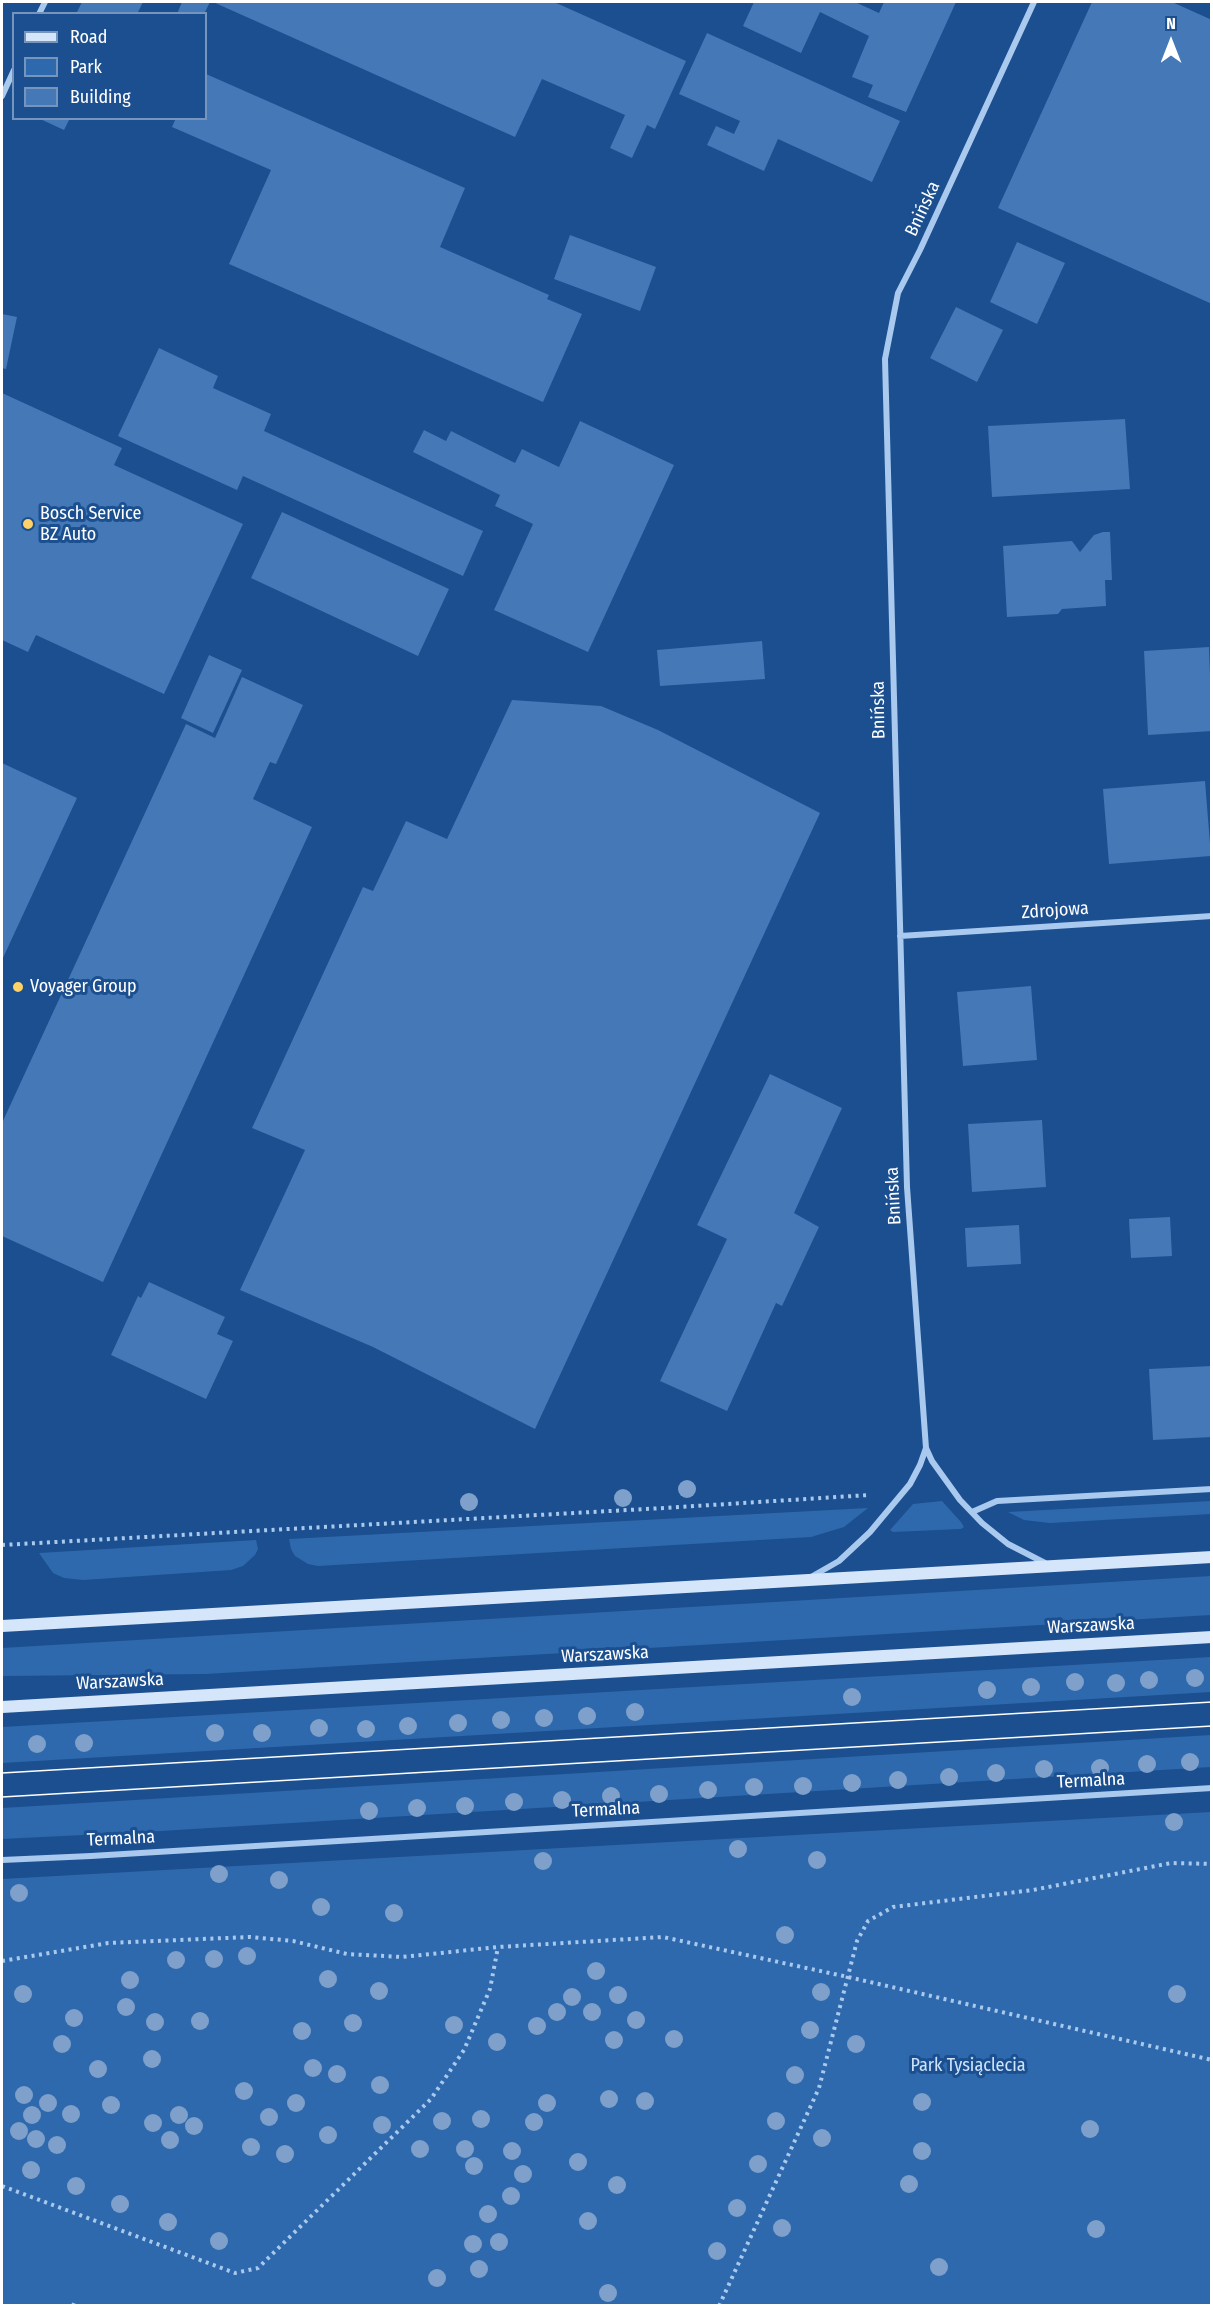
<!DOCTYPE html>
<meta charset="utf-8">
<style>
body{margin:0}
#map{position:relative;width:1213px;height:2307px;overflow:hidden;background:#1b4f8f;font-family:"Fira Sans Condensed",sans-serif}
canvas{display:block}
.frame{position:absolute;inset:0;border:3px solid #fff;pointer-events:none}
.legend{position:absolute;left:12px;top:12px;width:195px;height:108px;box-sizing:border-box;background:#1b4f8f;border:2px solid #7695bc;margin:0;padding:8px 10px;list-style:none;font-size:18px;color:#fff}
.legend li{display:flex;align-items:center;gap:12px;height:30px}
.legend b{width:30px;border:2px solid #7695bc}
.north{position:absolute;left:1141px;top:12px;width:60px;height:60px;-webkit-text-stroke:4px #1b4f8f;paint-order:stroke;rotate:0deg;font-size:16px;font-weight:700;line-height:24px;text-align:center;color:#fff}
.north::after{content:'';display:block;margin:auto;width:21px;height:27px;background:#fff;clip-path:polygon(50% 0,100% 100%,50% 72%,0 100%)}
</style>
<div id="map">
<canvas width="1213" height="2307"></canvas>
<div class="frame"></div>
<ul class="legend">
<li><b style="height:8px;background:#d6e6fa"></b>Road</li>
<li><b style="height:16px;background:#2e69ad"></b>Park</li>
<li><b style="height:16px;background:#4478b7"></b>Building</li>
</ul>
<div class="north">N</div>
</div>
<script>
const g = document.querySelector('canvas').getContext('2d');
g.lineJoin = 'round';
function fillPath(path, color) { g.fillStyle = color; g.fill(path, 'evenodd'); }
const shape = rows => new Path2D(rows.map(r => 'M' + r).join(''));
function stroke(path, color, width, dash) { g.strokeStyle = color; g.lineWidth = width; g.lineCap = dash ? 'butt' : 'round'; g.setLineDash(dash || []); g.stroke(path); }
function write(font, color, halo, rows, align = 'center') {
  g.font = font + ' "Fira Sans Condensed",sans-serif'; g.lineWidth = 6; g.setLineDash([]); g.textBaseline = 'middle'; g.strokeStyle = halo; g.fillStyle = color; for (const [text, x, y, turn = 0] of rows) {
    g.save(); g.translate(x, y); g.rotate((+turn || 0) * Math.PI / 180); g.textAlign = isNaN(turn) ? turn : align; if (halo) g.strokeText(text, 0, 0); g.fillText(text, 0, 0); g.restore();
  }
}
const green = shape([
 [942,1501,961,1522,964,1527,961,1529,893,1532,890,1530,913,1504],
 [1211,1501,1211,1514,1050,1523,1024,1520,1008,1512],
 [868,1508,844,1527,811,1537,318,1566,308,1564,295,1556,291,1549,289,1539],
 [256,1540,258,1549,255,1555,243,1566,231,1570,83,1580,64,1578,53,1573,39,1553],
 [1211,1576,1211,1615,206,1674,2,1676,2,1648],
 [1211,1657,1211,1692,2,1763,2,1727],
 [1211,1735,1211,1767,144,1832,2,1839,2,1808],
 [1211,1812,1211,2305,2,2305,2,1879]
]);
const building = shape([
 [82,2,143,2,137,14,76,14],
 [182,2,210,2,204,14,177,14],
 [213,2,554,2,686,61,655,129,647,125,632,158,610,148,625,115,542,79,515,137],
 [754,2,855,2,879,13,884,2,956,2,906,112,868,97,873,85,852,77,869,36,820,12,801,53,743,26],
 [1092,2,1172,2,1212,20,1212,304,998,208],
 [707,33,900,121,872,182,778,139,764,171,707,145,716,126,734,134,740,121,679,94],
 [206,74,465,188,440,247,549,295,547,299,582,314,543,402,229,264,271,170,172,127,176,118,206,118],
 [38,118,70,118,64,130],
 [570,235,656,267,640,311,554,279],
 [1017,242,1065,263,1037,324,990,302],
 [956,307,1003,330,977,382,930,358],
 [2,314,17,317,6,369,2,368],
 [159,348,218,376,213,388,271,414,264,431,483,531,463,576,243,476,237,490,118,436],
 [2,393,122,448,114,465,243,524,164,694,36,635,28,652,2,640],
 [1125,419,1130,489,992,497,988,426],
 [580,421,674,465,588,652,494,610,533,524,495,506,500,495,413,452,424,430,446,441,451,431,515,463,522,449,559,467],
 [282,512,449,589,418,656,251,578],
 [1103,532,1110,532,1112,580,1105,580,1106,606,1062,609,1058,614,1007,617,1003,546,1072,541,1080,552,1094,535],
 [762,641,765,679,660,686,657,650],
 [1209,647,1212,731,1148,735,1144,651],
 [209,655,242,670,213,733,181,718],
 [242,677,303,705,276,764,270,762,253,799,312,827,103,1282,2,1236,2,1123,186,724,215,738],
 [512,700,601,706,658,730,820,813,535,1429,373,1347,240,1290,305,1150,252,1128,363,887,373,891,406,821,447,839],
 [2,763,77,798,2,960],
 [1205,781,1211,856,1109,864,1103,789],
 [1031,986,1037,1060,963,1066,957,992],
 [770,1074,842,1108,794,1213,819,1227,782,1306,776,1303,727,1411,660,1381,727,1239,697,1225],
 [1042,1120,1046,1187,972,1192,968,1124],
 [1170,1217,1172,1256,1131,1258,1129,1219],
 [1019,1225,1021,1264,967,1267,965,1228],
 [149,1282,225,1317,217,1334,233,1341,206,1399,111,1355,138,1296,141,1298],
 [1212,1366,1212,1437,1153,1440,1149,1369]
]);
const path = shape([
 [2,1545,664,1508,869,1495],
 [2,1961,108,1943,250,1937,293,1941,347,1954,402,1957,498,1947,663,1937,848,1977,1212,2060],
 [2,2186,235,2273,258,2268,431,2099,464,2050,490,1989,498,1947],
 [73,2306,74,2303,77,2306],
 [719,2306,819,2088,857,1941,868,1921,893,1907,1033,1890,1171,1863,1212,1864]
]);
const street = shape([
 [39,14,45,2],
 [2,96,14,70],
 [900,936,1212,916],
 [926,1448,932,1461,960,1500,982,1523,1008,1544,1045,1563],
 [972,1512,997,1501,1212,1489],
 [811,1577,839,1561,870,1532,910,1484,920,1465,926,1448,907,1187,885,359,898,293,920,250,1034,2],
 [2,1860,91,1856,1212,1788]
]);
const secondary = shape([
 [2,1626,1212,1557],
 [2,1707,1212,1637]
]);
const tram = shape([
 [2,1773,1212,1702],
 [2,1797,1212,1726]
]);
const trees = [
 [687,1489],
 [623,1498],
 [469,1502],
 [1195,1678],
 [1149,1680],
 [1075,1682],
 [1116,1683],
 [1031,1687],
 [987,1690],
 [852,1697],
 [635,1712],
 [587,1716],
 [544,1718],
 [501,1720],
 [458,1723],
 [408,1726],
 [319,1728],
 [366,1729],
 [215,1733],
 [262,1733],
 [84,1743],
 [37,1744],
 [1190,1762],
 [1147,1764],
 [1100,1768],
 [1044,1769],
 [996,1773],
 [949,1777],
 [898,1780],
 [852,1783],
 [803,1786],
 [754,1787],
 [708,1790],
 [659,1794],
 [611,1796],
 [562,1800],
 [514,1802],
 [465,1806],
 [417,1808],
 [369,1811],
 [1174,1822],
 [738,1849],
 [817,1860],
 [543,1861],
 [219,1874],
 [279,1880],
 [19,1893],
 [321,1907],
 [394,1913],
 [785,1935],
 [247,1956],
 [214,1959],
 [176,1960],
 [596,1971],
 [328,1979],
 [130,1980],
 [379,1991],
 [821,1992],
 [23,1994],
 [1177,1994],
 [618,1995],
 [572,1997],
 [126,2007],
 [557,2012],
 [592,2012],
 [74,2018],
 [636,2020],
 [200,2021],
 [155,2022],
 [353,2023],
 [454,2025],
 [537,2026],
 [810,2030],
 [302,2031],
 [674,2039],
 [614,2040],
 [497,2042],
 [62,2044],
 [856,2044],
 [152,2059],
 [313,2068],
 [98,2069],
 [337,2074],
 [795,2075],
 [380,2085],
 [244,2091],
 [24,2095],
 [609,2099],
 [645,2101],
 [922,2102],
 [48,2103],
 [296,2103],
 [547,2103],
 [111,2105],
 [71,2114],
 [32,2115],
 [179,2115],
 [269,2117],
 [481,2119],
 [442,2121],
 [776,2121],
 [534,2122],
 [153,2123],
 [382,2125],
 [194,2126],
 [1090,2129],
 [19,2131],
 [328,2135],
 [822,2138],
 [36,2139],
 [170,2140],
 [57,2145],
 [251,2147],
 [420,2149],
 [465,2149],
 [512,2151],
 [922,2151],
 [285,2154],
 [578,2162],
 [758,2164],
 [474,2166],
 [31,2170],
 [523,2174],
 [909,2184],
 [617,2185],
 [76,2186],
 [511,2196],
 [120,2204],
 [737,2208],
 [488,2214],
 [588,2221],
 [168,2222],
 [782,2228],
 [1096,2229],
 [219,2241],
 [499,2242],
 [473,2244],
 [717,2251],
 [939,2267],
 [479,2269],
 [437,2278],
 [608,2293]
];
const markers = [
 [28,524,6,"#ffd166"],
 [18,987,6,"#ffd166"]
];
const streetNames = [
 ["Bnińska",923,209,-65],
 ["Bnińska",879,710,-91],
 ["Zdrojowa",1055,911,-4],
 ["Bnińska",894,1196,-93],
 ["Warszawska",1091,1626,-3],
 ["Warszawska",605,1655,-3],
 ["Warszawska",120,1682,-3],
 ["Termalna",1091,1781,-3],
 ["Termalna",606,1810,-3],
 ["Termalna",121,1839,-3]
];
const poiNames = [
 ["Bosch Service",40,514],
 ["BZ Auto",40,535],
 ["Voyager Group",30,987]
];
const parkNames = [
 ["Park Tysiąclecia",968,2066]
];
fillPath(green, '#2e69ad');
fillPath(building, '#4478b7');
stroke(path, '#a9c9ee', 4, [3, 4.5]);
stroke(street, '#a9c9ee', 6);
stroke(secondary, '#d6e6fa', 12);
stroke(tram, '#fff', 1.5);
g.fillStyle = '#7ea0ca';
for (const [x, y] of trees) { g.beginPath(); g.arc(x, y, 9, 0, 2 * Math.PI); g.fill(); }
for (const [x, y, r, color] of markers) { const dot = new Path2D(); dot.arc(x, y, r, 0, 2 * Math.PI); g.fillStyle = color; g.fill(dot); stroke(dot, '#1b4f8f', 2); }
write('18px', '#fff', '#1b4f8f', streetNames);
write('18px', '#fff', '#1b4f8f', poiNames, 'left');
write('18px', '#cfe3fa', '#1b4f8f', parkNames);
</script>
